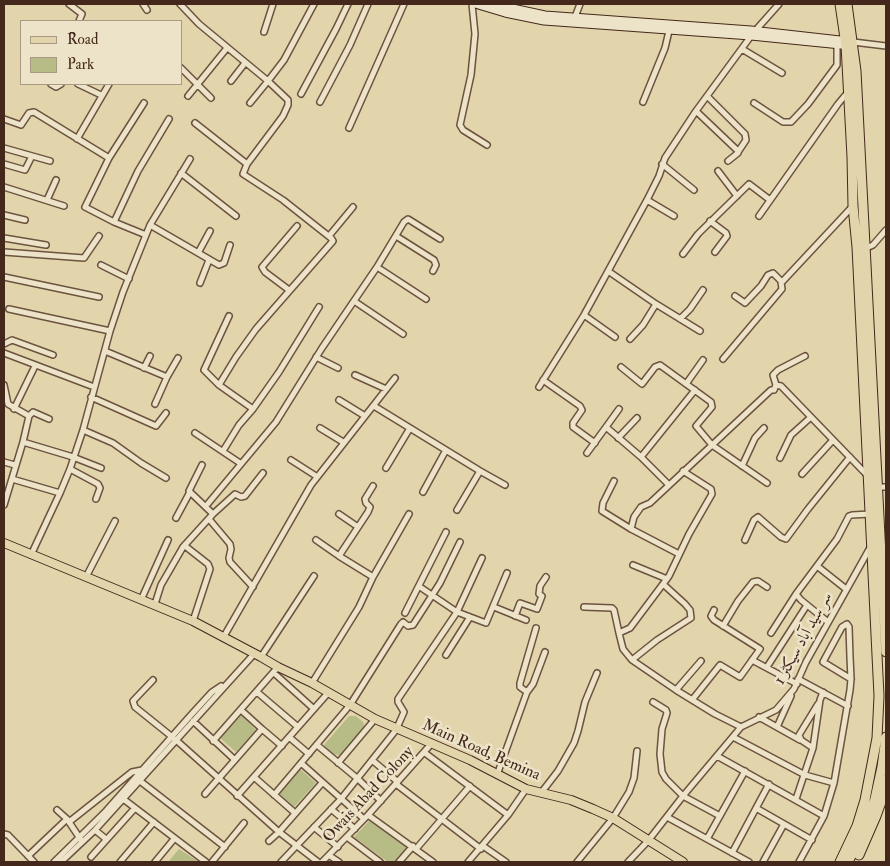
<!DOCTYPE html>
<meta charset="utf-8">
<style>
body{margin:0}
#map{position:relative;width:890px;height:866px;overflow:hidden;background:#e2d4ab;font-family:"IM FELL Double Pica",serif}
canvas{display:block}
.frame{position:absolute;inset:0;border:5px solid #44281c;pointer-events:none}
.legend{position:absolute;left:20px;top:20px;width:162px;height:65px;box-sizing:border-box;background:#ece3c8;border:1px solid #a99883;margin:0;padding:6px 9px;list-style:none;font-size:15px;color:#44281c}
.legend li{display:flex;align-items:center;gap:10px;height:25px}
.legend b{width:25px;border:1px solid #a99883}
</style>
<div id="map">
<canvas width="890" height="866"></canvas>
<div class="frame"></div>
<ul class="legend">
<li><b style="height:6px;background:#e2d4ab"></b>Road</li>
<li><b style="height:14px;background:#b7bc86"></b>Park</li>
</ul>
</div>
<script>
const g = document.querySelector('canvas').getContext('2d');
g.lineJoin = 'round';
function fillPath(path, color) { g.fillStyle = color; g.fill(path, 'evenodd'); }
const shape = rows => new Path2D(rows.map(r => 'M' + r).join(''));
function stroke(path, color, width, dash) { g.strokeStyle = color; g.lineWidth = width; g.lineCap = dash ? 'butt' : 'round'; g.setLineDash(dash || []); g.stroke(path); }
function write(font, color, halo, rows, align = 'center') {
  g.font = font + ' "IM FELL Double Pica",Amiri,serif'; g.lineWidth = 5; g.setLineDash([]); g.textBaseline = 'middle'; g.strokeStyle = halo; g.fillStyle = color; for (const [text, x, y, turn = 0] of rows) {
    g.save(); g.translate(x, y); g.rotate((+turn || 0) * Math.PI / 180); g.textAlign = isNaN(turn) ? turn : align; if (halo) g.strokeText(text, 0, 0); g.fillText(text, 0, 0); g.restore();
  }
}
const green = shape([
 [241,715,256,730,236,752,220,738],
 [349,716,356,716,363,722,365,728,340,755,329,754,324,745],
 [300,769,316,783,294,807,278,793],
 [370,820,409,848,395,862,388,862,354,837],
 [179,849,199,862,168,862]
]);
const street = shape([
 [69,4,82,14,79,21],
 [143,4,147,10],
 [180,4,199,24,268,81,284,60,314,4],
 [472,4,475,34,471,75,460,125,463,130,487,145],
 [575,17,580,4],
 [755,31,779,4],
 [264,32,273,4],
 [853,42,886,46],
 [742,49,782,73],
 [181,68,211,98],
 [231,81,245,63],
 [51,84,56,87,61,84],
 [78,84,101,95],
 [301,94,336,29,348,4],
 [188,96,227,48],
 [707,96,745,134,746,140,738,152],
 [320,102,350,45,368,4],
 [643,102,665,48,669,31],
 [144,103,109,158,85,207,114,222,146,235],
 [754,103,783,122,791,122,808,104,837,65,837,45],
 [696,111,738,151,738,153,728,161],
 [4,119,21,125,29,113,34,112,109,158],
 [195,123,247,164],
 [349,128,404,4],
 [77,139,109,84],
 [4,148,50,161],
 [4,164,25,170,32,156],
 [662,164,694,190],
 [718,171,737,196],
 [181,173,236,216],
 [4,187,64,206],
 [47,200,56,180],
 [647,200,674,216],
 [4,215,25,220],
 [759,216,838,104,848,92],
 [710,221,726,233,727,236,715,252],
 [114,222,138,171,169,119],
 [150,225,219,265,224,263,230,245],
 [329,236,353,207],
 [396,236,434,260,436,265,433,271],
 [4,238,46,245],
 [864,249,873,245,886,230],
 [4,252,84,258,99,236],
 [198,253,210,231],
 [683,254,698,234,749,184,770,200],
 [101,265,129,279],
 [377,267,426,299],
 [608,271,656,304,700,331],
 [4,277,99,297],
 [200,283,209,260],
 [289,290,265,272,262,267,297,226],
 [735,296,745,303,761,286,768,275,773,273,782,282,852,207],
 [354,301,403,334],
 [9,309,110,331],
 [584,315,615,337],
 [229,316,204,370,219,385,253,409],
 [680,319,690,309,703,290],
 [630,339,643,325,656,304],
 [4,344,12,340,53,355],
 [105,351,167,377,178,358],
 [4,353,94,387],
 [805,356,778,370,773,375,776,385,781,386,868,476],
 [316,357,338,368],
 [723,359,782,289,781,282],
 [621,367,642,384,655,367,660,365,711,402,712,407,696,426,712,445,767,483],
 [144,368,150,356],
 [355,375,386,389],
 [543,380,580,406,582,410,573,423,573,427,595,443],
 [686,384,703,360],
 [4,385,8,404,29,416],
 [219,385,236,357,256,329,333,241,331,238,283,200,243,174,247,164,283,116,288,105,288,100,268,81,250,103],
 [539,387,584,315,647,200,659,176,665,158,696,111,751,36],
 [91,397,156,426,166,413],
 [339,400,365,416],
 [155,404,167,377],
 [374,406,480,471],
 [14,409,35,366],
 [606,427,619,409],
 [320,428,343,442],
 [83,430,113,443,141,463,166,478],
 [195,433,240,463],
 [618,438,637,418],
 [23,442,73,457,101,468],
 [223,451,239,425,253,409,279,372,319,307],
 [587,453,606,427,641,457,668,484],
 [641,457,695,390],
 [780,458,791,435,811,417],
 [291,460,316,476],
 [4,462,15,465],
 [202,465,189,491,213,514],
 [742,466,755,438,764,428],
 [386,468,410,428],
 [70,469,98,484,100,488,96,499],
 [683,471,711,489,712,494,689,534,669,576,630,628,619,633,623,649,632,660,676,690,715,714,741,727],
 [802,474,833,440],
 [12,479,60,493],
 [614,481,603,503,602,511,631,529,679,554],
 [877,487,886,487],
 [423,492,446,450],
 [4,505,23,442,29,416,33,412,49,419],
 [206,506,276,422,322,348,377,267,404,222,408,219,440,239],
 [457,510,480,471,505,485],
 [339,514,358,527],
 [176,518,190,492],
 [209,519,230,544,231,549,229,558,230,562,253,587],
 [631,529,634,517,641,507,650,503,771,390,774,390,776,385],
 [316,540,339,556,373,577],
 [745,540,754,520,758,517,781,537,786,539,808,509,850,457],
 [185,546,208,564,210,569,193,621],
 [31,555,60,493,70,469,83,430,110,331,123,292,150,225,190,159],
 [339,556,368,512,370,507,366,503,365,499,373,486],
 [633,565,667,579],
 [817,566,846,589],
 [86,577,115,521],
 [420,587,457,612,486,623,507,573],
 [141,600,168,540],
 [155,604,161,585,183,547,213,514,235,494,241,497,245,496,263,473],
 [494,607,526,620],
 [584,607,612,608,614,610,619,633],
 [405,613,446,532],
 [515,616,520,603,537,609,542,596,539,594,540,586,546,577],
 [828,622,801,600,796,594,837,539,849,516,852,515,870,514],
 [723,626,738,601,753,582,758,581,767,587],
 [771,633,796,594],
 [223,638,311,485,395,378],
 [446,655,470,617],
 [261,657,314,576],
 [632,660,657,640,691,618,690,610,685,604,663,584],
 [752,660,797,684],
 [767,667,807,605],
 [274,673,314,709],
 [798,679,848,706],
 [153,680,133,701,135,707,176,740,279,832,318,862],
 [312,683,359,607,373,577,409,514],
 [676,690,701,661],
 [257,692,298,727],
 [527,692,520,687,520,683,536,628],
 [692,700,720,665,740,677,760,649,714,620,711,616,714,610],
 [653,702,666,710,667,713,662,729,660,754,662,772,666,779,683,796,720,816],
 [241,710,262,729],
 [759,717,800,740],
 [193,721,235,760],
 [777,727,791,696],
 [289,737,309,754],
 [733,737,805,775,834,783],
 [213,741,278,667],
 [317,745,358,779,381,801],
 [813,748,801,740,799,735,818,704],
 [425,753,508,815],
 [717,756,824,816],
 [372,760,398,782],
 [301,763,364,819],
 [338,763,375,719],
 [497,775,527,692,533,684,545,652],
 [254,777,295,813],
 [140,781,225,847],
 [396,784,481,849],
 [541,793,558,771,574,743,578,731,585,702,597,673],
 [205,794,262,729,282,746],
 [274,795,350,705,401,624,403,622,408,626,413,625,440,583,460,542],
 [237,796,328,693],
 [122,798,206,862],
 [796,799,813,748,820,700,823,692],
 [756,808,812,840],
 [331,809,355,829],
 [57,810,67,819],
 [368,815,433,862],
 [667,817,749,862],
 [69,822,81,840],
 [314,827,338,847],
 [95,830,106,839],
 [4,834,8,835,34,862],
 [347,837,380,862],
 [707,839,745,771],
 [269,841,279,832,322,783],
 [483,846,506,862],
 [416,849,470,786],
 [732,853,769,784],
 [28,856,67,819,69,822,132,772,142,770],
 [330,856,339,862],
 [91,857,135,808],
 [54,862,106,811,191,715,212,692,221,686],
 [61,862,95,830,254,654],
 [120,862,154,822],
 [155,862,174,839],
 [212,862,244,823],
 [281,862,341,799,396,730,404,712,398,702,398,699,457,612,482,558],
 [322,862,368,815,432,743],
 [399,862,413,846],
 [468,862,508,815,526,789],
 [577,862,613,818,629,792,634,778,637,751],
 [628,862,648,841,683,796,741,727,776,710,794,689,806,662,871,546],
 [763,862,784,824],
 [799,862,824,816,834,783,850,690,851,679,850,657,849,627,847,624,842,627,823,662,851,679]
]);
const secondary = shape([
 [475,4,505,13,544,21,751,36,851,46],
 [494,4,545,15,751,30,849,41]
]);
const primary = shape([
 [4,543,193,621,261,657,278,667,312,683,375,719,470,760,526,789,571,800,593,809,613,818,683,862]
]);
const highway = shape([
 [840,4,846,45,852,157,853,206,857,247,879,696,877,738,865,800,857,826,840,862],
 [847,4,856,71,886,652],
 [859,855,876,816,885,791,886,780],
 [848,862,863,832,875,799,882,767,886,737]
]);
const streetNames = [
 ["سر سید آباد سیکٹر 1",804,639,-61],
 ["Main Road, Bemina",481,751,24],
 ["Owais Abad Colony",369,795,-47]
];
fillPath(green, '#b7bc86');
stroke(street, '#6c5340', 8);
stroke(secondary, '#44281c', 9);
stroke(primary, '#44281c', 10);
stroke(highway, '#44281c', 11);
stroke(street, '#ece3c8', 5);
stroke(secondary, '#ece3c8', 7);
stroke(primary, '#e2d4ab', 8);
stroke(highway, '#e2d4ab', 9);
write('16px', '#44281c', '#ece3c8', streetNames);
</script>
